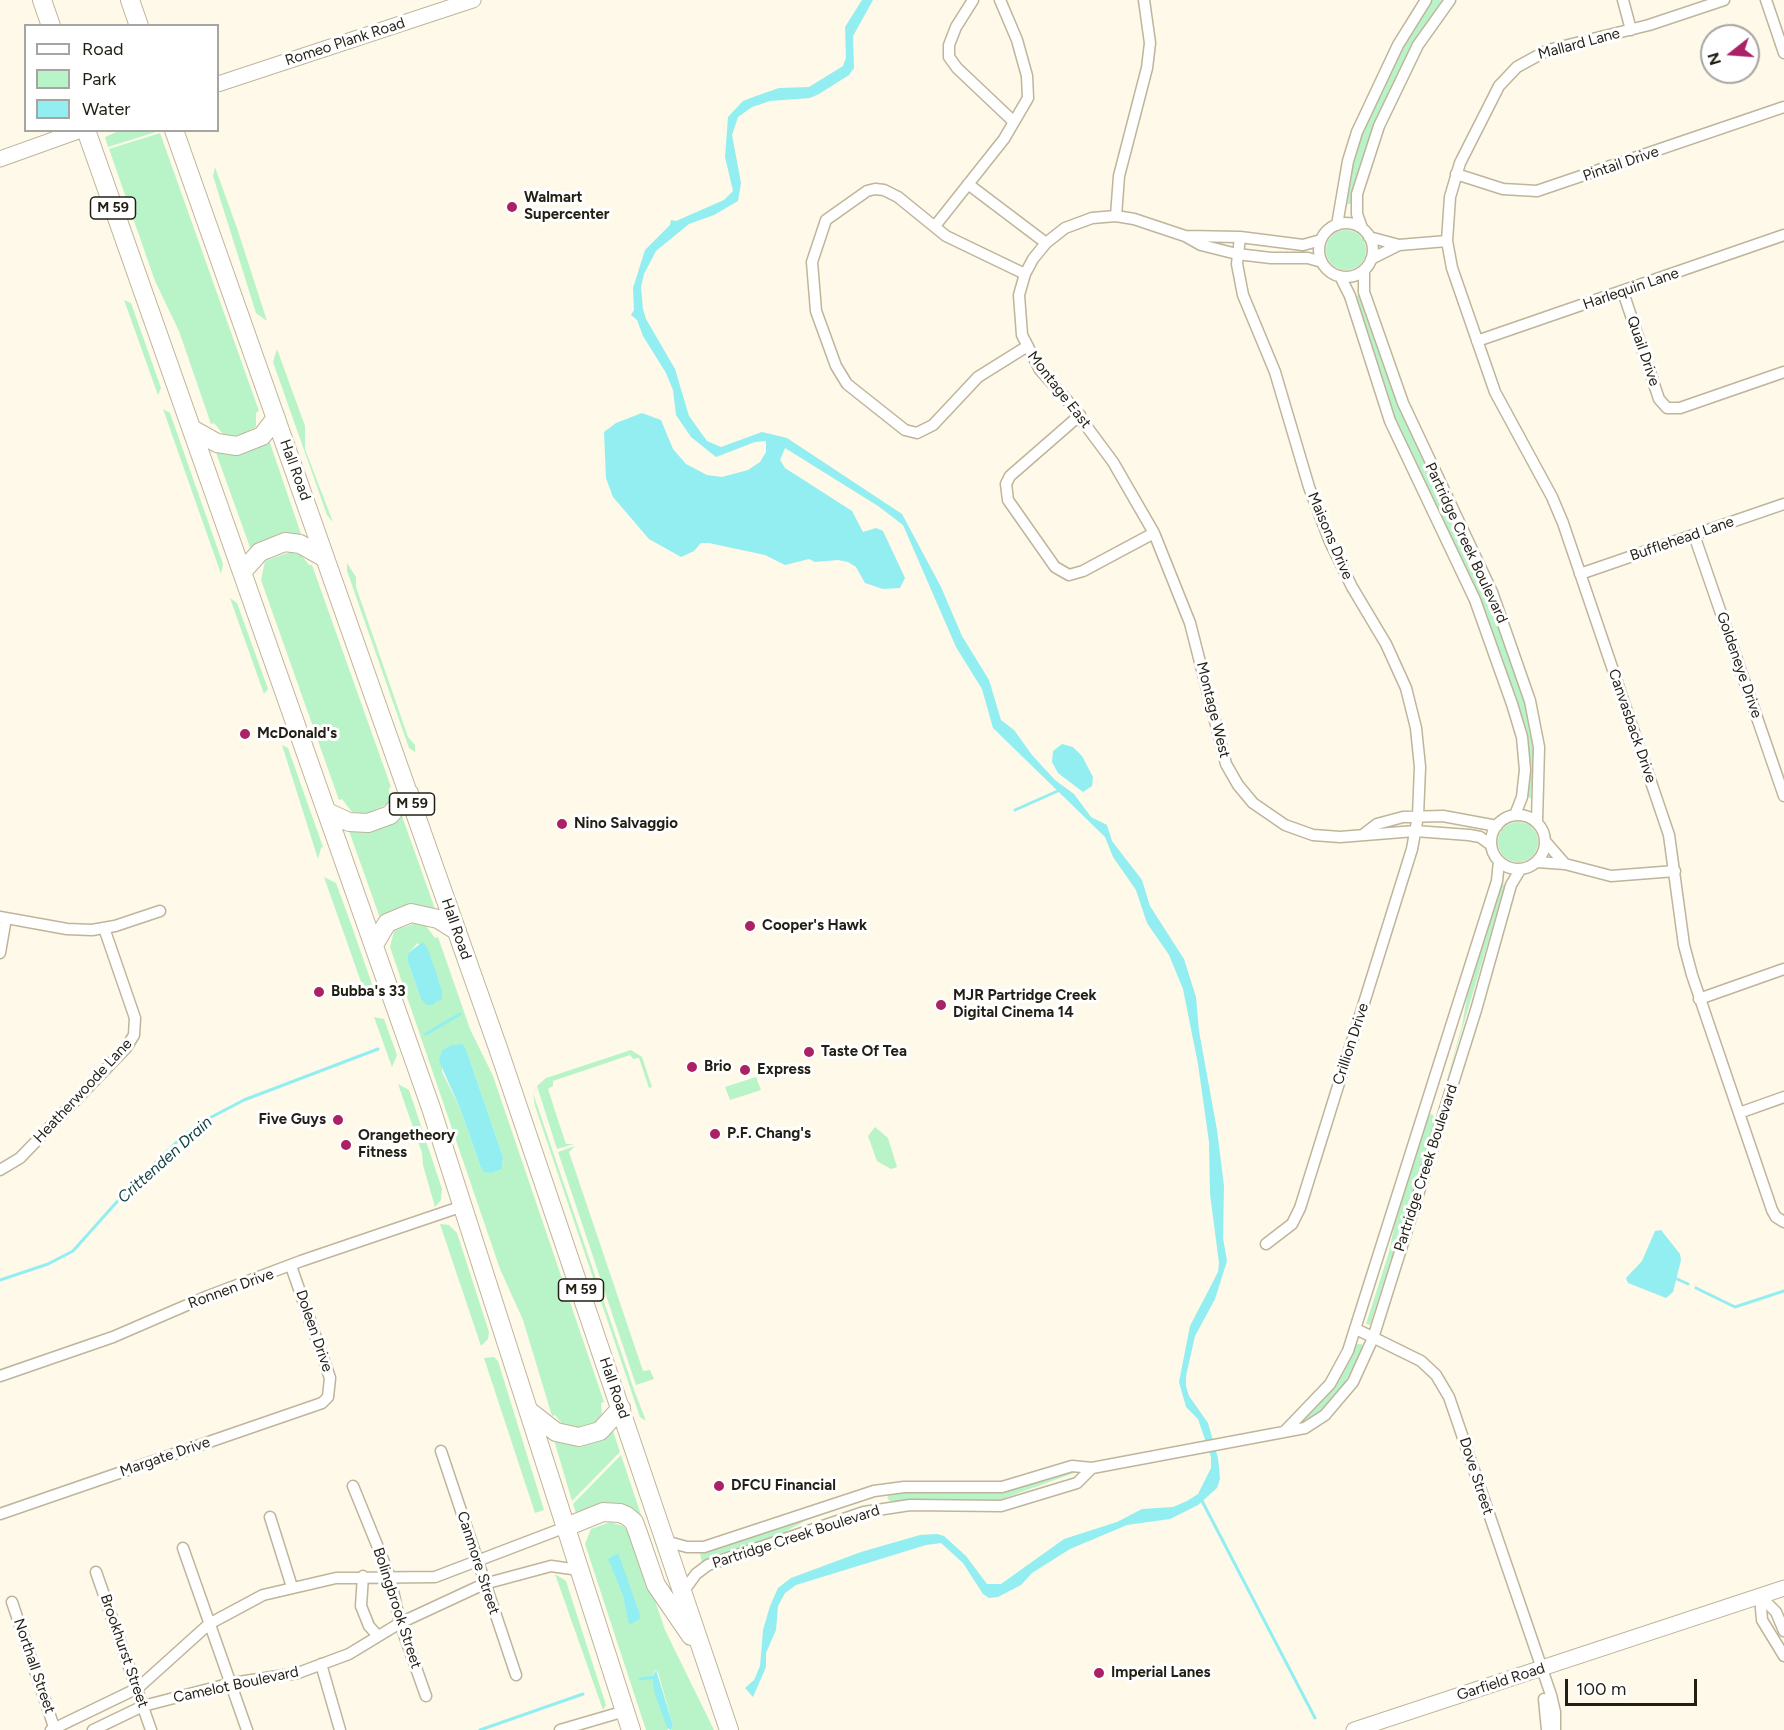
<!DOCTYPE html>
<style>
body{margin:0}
#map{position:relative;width:1784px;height:1730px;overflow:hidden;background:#fef9e8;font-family:Figtree,sans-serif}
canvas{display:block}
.legend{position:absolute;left:24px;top:24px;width:195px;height:108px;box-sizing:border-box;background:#fff;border:2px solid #a7a5a1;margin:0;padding:8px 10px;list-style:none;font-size:18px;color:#221f14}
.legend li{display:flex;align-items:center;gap:12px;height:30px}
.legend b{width:30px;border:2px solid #a7a5a1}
.north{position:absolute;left:1700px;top:24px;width:60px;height:60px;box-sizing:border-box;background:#fff;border:2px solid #a7a5a1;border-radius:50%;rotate:253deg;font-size:16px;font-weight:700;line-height:24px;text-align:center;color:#221f14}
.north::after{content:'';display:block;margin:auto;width:21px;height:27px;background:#aa2166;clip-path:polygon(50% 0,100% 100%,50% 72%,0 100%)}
.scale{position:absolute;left:1565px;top:1679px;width:132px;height:27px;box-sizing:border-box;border:3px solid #221f14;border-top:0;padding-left:8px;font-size:18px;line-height:21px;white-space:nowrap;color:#221f14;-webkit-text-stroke:4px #fff;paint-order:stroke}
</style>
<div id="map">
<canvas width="1784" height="1730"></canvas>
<ul class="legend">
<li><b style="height:8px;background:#fff"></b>Road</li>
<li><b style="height:16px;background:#b9f4c8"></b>Park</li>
<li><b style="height:16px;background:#92eef0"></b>Water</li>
</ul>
<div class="north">N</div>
<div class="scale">100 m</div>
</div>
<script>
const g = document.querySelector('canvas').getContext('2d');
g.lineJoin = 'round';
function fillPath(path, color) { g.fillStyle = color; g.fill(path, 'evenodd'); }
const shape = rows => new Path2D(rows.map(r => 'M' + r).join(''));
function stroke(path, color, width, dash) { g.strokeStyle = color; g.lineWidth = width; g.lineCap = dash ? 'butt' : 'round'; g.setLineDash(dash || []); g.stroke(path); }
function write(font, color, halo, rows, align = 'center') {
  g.font = font + ' Figtree,sans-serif'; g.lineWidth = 6; g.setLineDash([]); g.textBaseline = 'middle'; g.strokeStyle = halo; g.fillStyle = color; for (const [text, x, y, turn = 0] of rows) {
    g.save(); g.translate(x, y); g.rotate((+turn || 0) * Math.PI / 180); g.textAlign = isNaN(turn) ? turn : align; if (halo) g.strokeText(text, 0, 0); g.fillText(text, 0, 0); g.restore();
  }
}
const green = shape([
 [1432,0,1442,0,1417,36,1376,120,1354,185,1352,204,1347,204,1353,160,1362,132,1408,36],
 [121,130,159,130,159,131,108,147,105,137],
 [160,133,259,411,256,413,256,427,238,436,223,434,214,423,211,424,179,331,155,281,109,149],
 [215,167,237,228,267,321,256,313,213,176],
 '1326 250a20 20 0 1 1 40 0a20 20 0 1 1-40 0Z',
 [1360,295,1399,406,1488,595,1527,708,1534,747,1531,798,1527,797,1530,763,1522,717,1482,602,1396,421,1356,296],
 [124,300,131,303,161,388,158,395],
 [277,349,305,426,305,449,333,522,327,515,273,362],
 [163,409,170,413,223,564,221,574],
 [269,440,302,537,251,550,215,450],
 [290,552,301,555,309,565,312,565,391,787,389,788,389,803,367,814,352,812,342,799,339,800,261,580,265,561],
 [347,563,356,577,356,587,408,737,415,745,415,752,409,748,347,571],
 [230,598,237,603,268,689,264,694],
 [282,745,288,748,323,847,321,848,318,859],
 [402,816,435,909,380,918,349,831],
 '1498 842a20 20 0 1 1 40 0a20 20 0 1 1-40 0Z',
 [324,877,336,883,351,924,373,987,367,999],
 [1501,884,1505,885,1444,1090,1462,1026,1469,985],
 [416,923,426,926,435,938,438,937,470,1029,493,1076,604,1402,601,1403,602,1416,595,1423,577,1429,563,1425,555,1415,552,1416,523,1320,500,1269,390,947,394,931],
 [418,943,440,983,441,999,436,1003,421,999,408,962,408,953],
 [450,1047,466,1049,503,1157,502,1169,492,1173,480,1165,460,1108,442,1072,442,1050],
 [374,1017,384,1019,397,1055,392,1067],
 [631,1050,642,1057,652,1087,649,1088,639,1058,633,1059,630,1055,553,1081,553,1086,548,1089,558,1120,566,1144,574,1144,557,1149,537,1086,546,1078],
 [756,1077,761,1090,730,1100,725,1087],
 [398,1084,409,1090,442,1189,441,1200,435,1207,423,1165,422,1153],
 [533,1093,633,1387,646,1421,640,1417,535,1106],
 [1432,1114,1436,1119,1370,1325,1366,1324,1389,1252,1397,1213,1428,1116],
 [875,1127,888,1138,897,1167,891,1169,877,1161,868,1136],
 [575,1146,569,1152,643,1371,650,1370,654,1379,636,1385,558,1152],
 [440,1224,449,1225,457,1233,489,1332,488,1339,481,1346],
 [1357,1344,1362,1344,1363,1349,1340,1391,1319,1413,1301,1423,1336,1383],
 [494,1357,498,1361,544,1510,535,1513,484,1358],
 [613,1431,620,1452,572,1501,554,1440,575,1445],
 [621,1455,644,1524,617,1504,576,1513,573,1504],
 [1073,1470,1074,1473,999,1500,890,1501,887,1498,891,1493,908,1492,992,1493],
 [847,1503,849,1505,805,1521,779,1535,702,1562,700,1554],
 [610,1522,623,1526,633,1536,665,1630,714,1730,671,1730,673,1725,658,1672,655,1670,652,1678,668,1730,646,1730,585,1544,591,1529],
 [617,1553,639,1611,628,1622,623,1596,611,1566],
 [555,1574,566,1581,606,1705,603,1710]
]);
const water = shape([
 [862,0,873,0,853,36,854,68,849,75,819,94,810,98,770,101,752,107,738,117,732,135,741,183,738,201,714,215,689,224,656,251,644,274,641,287,643,309,646,319,675,369,689,416,707,441,721,447,762,432,787,438,902,514,941,587,962,636,989,680,1001,720,1014,730,1032,755,1055,780,1074,794,1091,817,1107,825,1112,841,1142,880,1150,906,1184,959,1196,997,1199,1031,1217,1130,1224,1186,1223,1238,1227,1261,1215,1299,1195,1336,1186,1376,1186,1386,1189,1396,1208,1423,1218,1458,1220,1479,1217,1488,1198,1505,1170,1519,1127,1525,1070,1549,1032,1573,1021,1585,998,1597,989,1598,983,1594,963,1563,941,1543,926,1545,796,1585,785,1593,778,1606,776,1630,766,1653,766,1667,753,1697,745,1688,754,1680,760,1666,763,1630,770,1606,778,1588,791,1578,861,1552,920,1535,937,1534,944,1536,966,1556,987,1584,1001,1584,1064,1539,1117,1522,1142,1509,1173,1507,1187,1501,1198,1494,1211,1468,1211,1457,1198,1419,1186,1407,1179,1382,1190,1326,1218,1272,1219,1263,1210,1194,1209,1142,1198,1064,1183,989,1169,955,1147,923,1136,890,1113,857,1105,837,993,728,982,689,956,647,903,525,878,506,785,448,780,460,785,468,852,511,863,532,876,528,883,531,905,578,900,588,883,589,865,583,856,567,848,562,838,560,815,562,809,559,785,565,765,555,709,543,701,543,694,551,681,557,649,539,613,497,606,478,604,432,616,423,642,413,661,420,673,449,686,464,707,475,722,477,748,470,760,462,766,452,766,441,755,442,716,457,691,437,676,415,673,390,666,373,643,336,637,320,631,315,634,310,633,288,645,250,670,225,671,220,676,221,724,200,733,191,725,157,728,117,743,101,756,96,779,88,809,87,843,66,846,58,845,27],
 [1062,744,1073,747,1082,756,1093,777,1092,786,1083,792,1058,773,1052,762,1053,751],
 [423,942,428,949,442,990,442,999,432,1005,427,1005,421,999,408,962,408,953],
 [462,1044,466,1049,503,1157,502,1169,492,1173,484,1172,480,1165,460,1108,439,1061,442,1050,452,1045],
 [1661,1230,1680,1254,1681,1260,1673,1292,1666,1298,1628,1283,1626,1278,1642,1261,1655,1231],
 [618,1553,639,1611,640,1619,631,1624,628,1622,623,1596,608,1559],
 [656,1670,673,1725,671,1730,667,1728,655,1694,652,1678]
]);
const stream = shape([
 [1015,810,1060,790],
 [426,1034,460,1014],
 [1677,1279,1688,1284],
 [0,1280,48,1264,73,1251,131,1186,182,1137,202,1122,244,1100,378,1049],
 [1696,1288,1735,1307,1784,1291],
 [1201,1499,1315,1718],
 [640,1679,656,1677],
 [480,1730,583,1694]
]);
const street = shape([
 [973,0,956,27,949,45,949,57,957,68,1014,122],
 [1623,0,1631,30],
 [1724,0,1649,25,1548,50,1517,67,1499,86,1460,163,1450,197,1447,241,1452,268,1495,392,1552,497,1563,523,1669,835,1684,945,1692,975,1772,1210,1776,1217,1784,1222],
 [1766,0,1784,53],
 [1456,174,1503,189,1537,191,1784,107],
 [968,184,1046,243],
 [1116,216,1119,176,1147,68,1150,43,1144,0],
 '1319 250a27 27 0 1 1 54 0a27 27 0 1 1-54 0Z',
 [1337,225,1348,161,1357,132,1398,45,1426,0],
 [935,226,1004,139,1028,98,1027,76,1017,40,1000,0],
 [1362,228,1357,214,1357,194,1379,126,1418,45,1450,0],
 [1185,236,1240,237,1303,245,1321,240],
 [1240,237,1237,264,1243,295,1275,372,1309,487,1330,542,1352,587,1386,644,1406,688,1416,728,1420,767,1418,816,1412,849,1300,1208,1292,1224,1266,1244],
 [1369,237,1399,245,1447,241],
 [1371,259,1399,245],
 [1322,262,1308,258,1271,258,1237,254,1201,245,1185,236,1134,219,1116,216,1092,218,1065,228,1046,243,1033,259,1025,274,1019,295,1022,335,1040,370,1067,400,1113,462,1154,533,1190,623,1226,764,1238,785,1253,803,1285,825,1313,835,1340,837,1415,831,1469,835,1480,837,1491,845],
 [1364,270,1364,292,1403,403,1492,592,1530,701,1539,747,1537,822],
 [1025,274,946,236,898,197,884,190,875,189,867,191,826,220,812,262,816,311,836,366,847,384,905,430,917,433,933,425,978,377,1026,347],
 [1340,276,1350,296,1390,421,1475,600,1512,704,1522,737,1525,770,1522,797,1515,815],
 [1623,292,1659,399,1667,408,1680,408,1784,372],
 [1477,341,1784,235],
 [1080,415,1010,476,1006,484,1008,500,1055,567,1069,575,1083,571,1154,533],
 [1694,535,1784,796],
 [1580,574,1784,504],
 '1491 842a27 27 0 1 1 54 0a27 27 0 1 1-54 0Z',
 [1364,834,1377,824,1403,817,1443,816,1497,826],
 [1545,841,1565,864],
 [1537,862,1565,864,1611,876,1675,871],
 [0,917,67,929,92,930,115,926,160,911],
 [0,953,6,918],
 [1699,999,1784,969],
 [1739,1113,1784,1097],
 [0,1170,20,1158,126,1048,134,1035,135,1018,104,928],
 [1356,1329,1421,1361,1436,1375,1449,1397,1551,1695,1555,1712,1555,1730],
 [0,1376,113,1337,208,1296,301,1261,463,1206],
 [1285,1431,1330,1384,1348,1351,1497,881,1499,861],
 [441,1451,516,1675],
 [353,1486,390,1577,400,1623,426,1696],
 [0,1514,322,1403,328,1397,330,1378,291,1266],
 [270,1517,292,1587],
 [665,1541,687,1547,704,1547,874,1491,904,1487,1002,1487,1072,1466,1092,1468,1305,1428,1325,1415,1353,1382,1373,1338,1476,1010,1511,885,1520,870],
 [183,1548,247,1730],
 [96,1572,151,1730],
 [363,1576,361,1606,369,1626,378,1636],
 [683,1592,696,1574,708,1565,864,1512,910,1505,1001,1506,1077,1483,1092,1468],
 [1760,1596,1762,1620,1784,1656],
 [1760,1596,1776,1612,1784,1631],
 [12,1602,55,1730],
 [321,1664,340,1730],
 [1544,1699,1547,1730],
 [51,1730,138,1688,209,1624,263,1595,336,1578,435,1577,566,1527],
 [93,1730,143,1706,232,1683,298,1673,349,1654,400,1623,484,1584,551,1566,579,1570],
 [560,1730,625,1711]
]);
const secondary = shape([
 [218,84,473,0],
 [0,159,81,130],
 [1354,1730,1784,1588]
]);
const highway = shape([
 [42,0,51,26],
 [130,0,139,26],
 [86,130,431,1108,631,1730],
 [174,130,498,1048,729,1730],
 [192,429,217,443,237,446,262,436,276,418],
 [242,572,260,552,285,542,300,544,325,558],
 [327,812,349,822,368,823,390,815,409,793],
 [374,945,387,923,411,913,438,919,457,931],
 [529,1411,556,1432,579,1437,600,1431,621,1408],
 [566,1527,603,1512,620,1513,627,1516,634,1522,638,1533,656,1585,691,1636]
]);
const markers = [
 [512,207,6,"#aa2166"],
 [245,734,6,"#aa2166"],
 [562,824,6,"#aa2166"],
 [750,926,6,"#aa2166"],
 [319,992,6,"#aa2166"],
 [941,1005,6,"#aa2166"],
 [809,1052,6,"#aa2166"],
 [692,1067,6,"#aa2166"],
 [745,1070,6,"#aa2166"],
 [338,1120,6,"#aa2166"],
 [715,1134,6,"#aa2166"],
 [346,1145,6,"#aa2166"],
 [719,1486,6,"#aa2166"],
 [1099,1673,6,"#aa2166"]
];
const shields = [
 [113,208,45],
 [412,804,45],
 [581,1290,45]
];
const shieldNames = [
 ["M 59",113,208],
 ["M 59",412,804],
 ["M 59",581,1290]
];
const streetNames = [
 ["Romeo Plank Road",345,42,-18],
 ["Mallard Lane",1579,44,-15],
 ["Pintail Drive",1621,164,-19],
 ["Harlequin Lane",1631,289,-19],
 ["Quail Drive",1643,351,71],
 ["Montage East",1059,390,52],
 ["Hall Road",295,470,70],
 ["Maisons Drive",1330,536,67],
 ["Bufflehead Lane",1682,539,-19],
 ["Partridge Creek Boulevard",1466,543,65],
 ["Goldeneye Drive",1739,665,71],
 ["Montage West",1213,710,76],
 ["Canvasback Drive",1632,726,71],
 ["Hall Road",456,929,71],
 ["Crillion Drive",1351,1044,-72],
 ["Heatherwoode Lane",83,1091,-47],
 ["Partridge Creek Boulevard",1426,1168,-72],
 ["Ronnen Drive",231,1289,-20],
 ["Doleen Drive",314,1331,71],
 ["Hall Road",614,1388,71],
 ["Margate Drive",165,1457,-19],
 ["Dove Street",1476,1476,72],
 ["Partridge Creek Boulevard",796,1537,-18],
 ["Canmore Street",478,1563,72],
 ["Bolingbrook Street",397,1608,72],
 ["Brookhurst Street",124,1651,71],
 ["Northall Street",34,1666,71],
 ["Garfield Road",1501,1682,-18],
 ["Camelot Boulevard",236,1685,-12]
];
const poiNames = [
 ["Walmart",524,198],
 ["Supercenter",524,215],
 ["McDonald's",257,734],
 ["Nino Salvaggio",574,824],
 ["Cooper's Hawk",762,926],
 ["Bubba's 33",331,992],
 ["MJR Partridge Creek",953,996],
 ["Digital Cinema 14",953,1013],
 ["Taste Of Tea",821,1052],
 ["Brio",704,1067],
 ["Express",757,1070],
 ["Five Guys",326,1120,"right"],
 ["P.F. Chang's",727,1134],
 ["Orangetheory",358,1136],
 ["Fitness",358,1153],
 ["DFCU Financial",731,1486],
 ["Imperial Lanes",1111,1673]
];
const waterNames = [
 ["Crittenden Drain",165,1160,-42]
];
fillPath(green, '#b9f4c8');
fillPath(water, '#92eef0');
stroke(stream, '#92eef0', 3);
stroke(street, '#beb59a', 13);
stroke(secondary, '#beb59a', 17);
stroke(highway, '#beb59a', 20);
stroke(street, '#fff', 10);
stroke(secondary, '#fff', 15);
stroke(highway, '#fff', 18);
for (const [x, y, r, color] of markers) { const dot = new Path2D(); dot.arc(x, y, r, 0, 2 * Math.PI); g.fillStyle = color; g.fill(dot); stroke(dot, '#fff', 2); }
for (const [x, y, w] of shields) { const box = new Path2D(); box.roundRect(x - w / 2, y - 11, w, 22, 4.5); g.fillStyle = '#fff'; g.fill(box); stroke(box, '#221f14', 1.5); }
write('bold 14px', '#221f14', null, shieldNames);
write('15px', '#221f14', '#fff', streetNames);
write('bold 15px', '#221f14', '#fff', poiNames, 'left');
write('italic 16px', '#154142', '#fff', waterNames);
</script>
